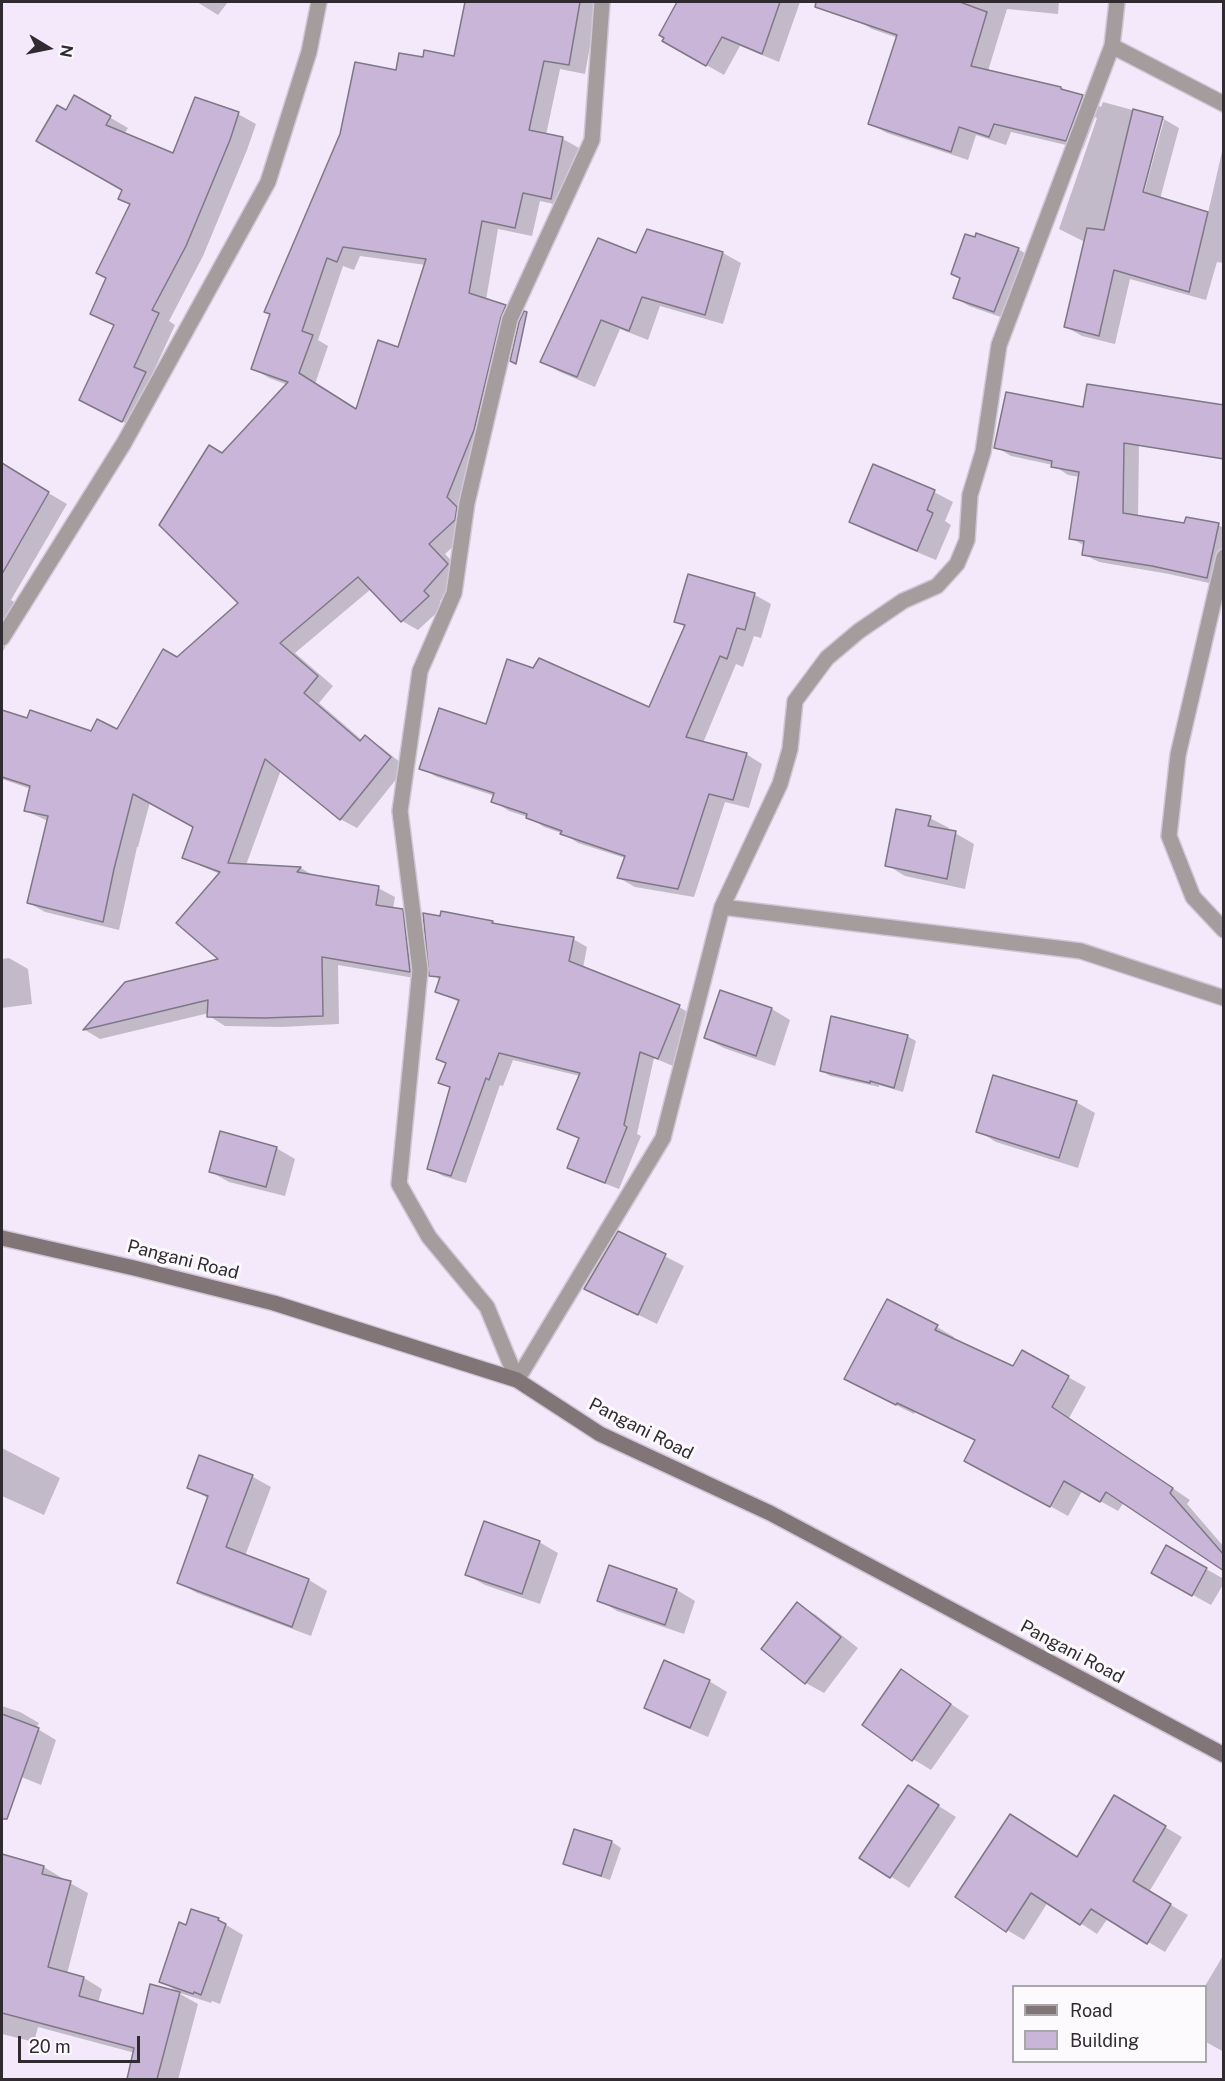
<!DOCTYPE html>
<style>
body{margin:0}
#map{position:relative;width:1225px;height:2081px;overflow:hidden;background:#f3e9fa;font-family:"Public Sans",sans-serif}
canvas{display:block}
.frame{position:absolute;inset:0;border:3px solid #2f2b31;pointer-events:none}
.legend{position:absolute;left:1012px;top:1985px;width:195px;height:78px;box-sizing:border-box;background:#fcfafd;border:2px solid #aaa7ab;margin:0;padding:8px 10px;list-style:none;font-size:18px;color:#2f2b31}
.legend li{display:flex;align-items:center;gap:12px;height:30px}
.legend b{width:30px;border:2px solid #aaa7ab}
.north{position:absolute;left:18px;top:18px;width:60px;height:60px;-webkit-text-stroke:4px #fcfafd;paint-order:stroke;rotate:100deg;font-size:16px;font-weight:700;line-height:24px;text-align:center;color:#2f2b31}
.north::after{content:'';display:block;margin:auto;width:21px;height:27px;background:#2f2b31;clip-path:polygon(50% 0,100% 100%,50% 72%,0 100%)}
.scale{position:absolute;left:18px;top:2036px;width:122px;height:27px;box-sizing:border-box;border:3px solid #2f2b31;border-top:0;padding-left:8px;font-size:18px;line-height:21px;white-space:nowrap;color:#2f2b31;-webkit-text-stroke:4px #fcfafd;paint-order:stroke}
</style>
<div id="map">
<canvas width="1225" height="2081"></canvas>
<div class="frame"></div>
<ul class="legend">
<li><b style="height:8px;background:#827577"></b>Road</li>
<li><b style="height:16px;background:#c9b5d7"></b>Building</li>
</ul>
<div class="north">N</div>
<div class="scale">20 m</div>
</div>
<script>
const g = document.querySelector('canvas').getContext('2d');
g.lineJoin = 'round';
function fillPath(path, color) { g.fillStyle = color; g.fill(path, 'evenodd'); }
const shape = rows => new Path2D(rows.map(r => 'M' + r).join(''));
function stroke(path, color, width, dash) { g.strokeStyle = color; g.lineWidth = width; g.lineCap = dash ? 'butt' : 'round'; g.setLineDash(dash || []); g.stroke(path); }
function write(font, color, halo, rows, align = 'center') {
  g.font = font + ' "Public Sans",sans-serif'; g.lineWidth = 6; g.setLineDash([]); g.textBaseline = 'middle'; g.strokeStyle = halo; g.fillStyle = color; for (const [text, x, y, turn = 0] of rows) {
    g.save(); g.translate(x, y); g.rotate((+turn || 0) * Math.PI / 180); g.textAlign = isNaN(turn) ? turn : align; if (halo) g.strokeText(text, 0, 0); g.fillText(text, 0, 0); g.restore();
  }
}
const shadow = shape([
 [197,2,228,2,218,15],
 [466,2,598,2,585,74,560,69,546,135,563,139,579,148,567,207,540,201,532,236,498,229,486,300,505,306,521,316,517,326,490,440,463,508,473,517,471,530,445,554,464,574,440,601,444,606,418,630,402,621,371,589,295,653,333,686,319,703,363,741,365,737,381,747,406,767,357,828,340,819,281,770,246,865,301,868,314,876,378,888,395,897,393,909,402,911,419,920,426,980,338,965,339,1024,282,1027,225,1026,209,1016,209,1013,100,1039,85,1030,125,983,221,960,220,874,201,866,184,857,195,827,150,802,138,847,137,847,119,930,45,912,29,903,48,821,26,811,31,789,2,779,2,748,10,749,2,743,2,711,28,720,92,733,118,730,177,659,241,603,223,454,288,385,269,378,253,368,397,72,424,59,455,58],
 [360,256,426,265,399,349,357,411,315,384,328,346,318,340,343,266,354,270],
 [679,2,800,2,779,62,740,46,724,75,664,41,666,37,661,34],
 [861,2,1059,2,1058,14,1007,9,988,71,1061,88,1082,97,1101,107,1103,102,1162,118,1179,128,1160,199,1208,213,1224,143,1224,263,1217,262,1206,300,1130,279,1115,344,1082,336,1066,327,1085,242,1059,229,1097,118,1095,117,1083,149,1011,132,1006,145,976,135,968,160,887,133,870,124,898,38,872,29,855,19],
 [1161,120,1164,120,1142,200,1139,199],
 [75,97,128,128,124,134,174,155,238,114,256,124,247,150,203,256,169,321,175,325,151,377,163,384,140,430,98,410,115,326,92,313,108,278,132,205,123,189,66,112],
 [976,239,1018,249,1033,258,1009,320,969,306,954,297],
 [723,253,741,263,723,324,660,306,648,340,620,329,595,387,560,372,542,362,637,255],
 [1007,393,1139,445,1138,517,1186,525,1218,525,1224,528,1222,586,1169,574,1099,562,1083,554,1085,546,1071,538,1080,477,1068,475,1053,465,1011,456,996,447],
 [874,466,934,492,953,502,945,521,951,525,936,560,869,532,850,521],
 [4,467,67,504,11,600,26,609,2,653,2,472],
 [689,576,755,595,771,604,761,638,754,636,743,667,736,664,703,743,746,754,762,764,749,808,725,802,694,897,635,887,619,878,625,858,578,843,564,834,544,827,528,817,509,811,493,801,495,796,437,777,421,768,487,725,650,709,685,627,676,621],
 [930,818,949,828,948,831,955,833,974,844,965,889,905,876,887,865],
 [492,922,499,926,573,939,587,947,583,968,679,1007,693,1015,673,1066,654,1058,637,1134,641,1136,619,1189,583,1175,569,1167,580,1139,559,1128,580,1076,513,1060,503,1086,500,1085,466,1183,443,1176,429,1168,451,1089,440,1082,447,1064,438,1059,459,1002,437,992,441,980,431,975],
 [9,958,28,969,32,1004,2,1008,2,959],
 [721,992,772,1009,790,1020,775,1066,724,1048,705,1038],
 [907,1036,916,1041,903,1092,879,1085,879,1087,830,1076,821,1070],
 [1076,1102,1095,1113,1078,1168,996,1142,978,1131],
 [276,1148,295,1159,285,1196,229,1182,211,1172],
 [619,1233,684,1266,657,1324,604,1298],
 [937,1327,954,1337,953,1340,1014,1368,1023,1352,1086,1387,1069,1418,1190,1500,1187,1504,1224,1547,1224,1569,1124,1502,1118,1511,1082,1491,1068,1516,984,1470,977,1441,915,1412,914,1414,864,1389],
 [2,1448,60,1478,44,1515,2,1496],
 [200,1457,253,1477,271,1487,245,1556,309,1580,327,1591,311,1636,197,1593,179,1583,209,1499,189,1487],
 [539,1542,558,1553,540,1604,485,1585,467,1575],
 [1166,1547,1224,1579,1224,1583,1211,1605,1171,1583],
 [610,1567,677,1590,695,1601,684,1634,617,1611,599,1600],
 [797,1604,816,1615,858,1648,824,1693,806,1683],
 [901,1671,969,1716,931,1770,913,1759],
 [709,1681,727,1692,708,1737,664,1718,646,1707],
 [2,1706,20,1712,39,1723,36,1728,56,1740,41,1785,2,1769],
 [909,1787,956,1817,909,1888,862,1858],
 [1114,1797,1182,1837,1149,1892,1188,1915,1165,1952,1108,1918,1097,1934,1048,1902,1024,1940,1007,1930,1011,1816,1078,1858],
 [575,1831,612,1842,621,1848,610,1880,574,1868,565,1863],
 [2,1856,44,1867,62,1878,61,1880,70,1883,88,1893,67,1974,84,1978,102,1989,98,2003,144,2015,151,1986,180,1994,198,2004,178,2080,128,2080,135,2053,38,2027,34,2042,2,2034],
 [192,1911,218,1920,243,1935,220,2004,212,2001,211,2003,180,1993,161,1981],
 [1224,1954,1224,2052,1206,2042,1205,1986]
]);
const building = shape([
 [465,2,580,2,569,65,544,61,529,130,563,137,551,199,523,193,515,228,482,221,469,293,506,305,501,317,474,430,447,497,457,507,455,520,429,544,448,564,424,591,429,596,401,622,358,577,280,643,318,676,304,693,360,741,365,735,391,757,340,820,265,759,228,863,301,867,297,872,379,886,376,905,403,909,410,972,322,957,323,1016,264,1018,207,1017,208,1000,83,1030,125,982,218,959,176,923,220,872,182,858,193,827,133,794,114,869,103,922,27,903,48,816,24,811,30,786,2,777,2,710,27,718,30,710,91,731,97,719,117,729,163,649,177,657,238,603,159,525,209,445,222,453,288,382,251,369,270,314,264,312,340,134,355,62,396,70,399,53,423,57,424,50,454,56,465,2],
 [343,247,426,259,398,347,378,340,356,409,299,373,313,335,302,331,327,258,337,262,343,247],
 [677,2,780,2,762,54,722,37,706,66,662,41,664,38,659,35,677,2],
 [816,2,960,2,987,12,971,66,1061,87,1061,89,1083,95,1066,141,994,124,989,137,959,127,951,152,868,124,897,35,815,7,816,2],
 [74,95,111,116,106,125,173,153,195,97,239,112,230,140,186,246,152,310,159,313,134,367,146,372,122,422,79,400,114,325,90,314,106,278,96,273,130,204,118,199,122,190,36,141,57,105,66,110,74,95],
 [1133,109,1163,117,1143,192,1208,212,1189,292,1114,270,1099,336,1064,327,1087,228,1104,230,1133,109],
 [647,229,723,252,705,315,642,297,629,331,601,320,577,377,540,362,598,238,636,253,647,229],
 [976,233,1019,248,994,312,953,298,960,278,951,274,965,234,975,237,976,233],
 [524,311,527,312,516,364,510,361,519,322,524,311],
 [1087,384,1224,405,1224,459,1124,443,1123,513,1184,523,1186,517,1219,523,1207,578,1152,566,1082,555,1084,541,1069,539,1079,472,1051,467,1052,461,994,448,1006,392,1083,407,1087,384],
 [2,463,49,492,2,574,2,463],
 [873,464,935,490,927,510,933,513,917,551,849,522,873,464],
 [688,574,755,593,745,630,737,628,727,659,720,656,686,737,747,753,733,800,709,794,678,889,617,878,625,856,560,834,562,831,526,818,527,814,491,802,494,793,419,769,439,708,486,724,507,659,533,668,539,658,649,707,685,625,674,622,688,574],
 [896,809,931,816,928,826,956,831,947,879,885,866,896,809],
 [441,911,493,921,492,923,574,937,569,961,680,1005,658,1059,640,1052,624,1125,627,1127,605,1183,567,1168,579,1138,557,1129,580,1073,499,1053,489,1080,486,1078,451,1176,427,1169,450,1087,438,1083,446,1063,436,1059,459,1000,435,992,440,977,429,976,423,913,440,916,441,911],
 [720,990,772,1008,756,1056,704,1038,720,990],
 [831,1016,908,1035,894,1088,870,1081,870,1083,820,1071,831,1016],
 [993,1075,1077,1101,1059,1158,976,1132,993,1075],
 [220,1131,277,1147,266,1187,209,1172,220,1131],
 [618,1231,666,1254,638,1315,584,1289,618,1231],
 [887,1299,938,1325,935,1330,1013,1366,1022,1350,1069,1376,1052,1407,1173,1488,1170,1493,1224,1555,1224,1571,1106,1492,1100,1502,1064,1481,1050,1507,964,1461,975,1440,897,1403,896,1405,844,1379,887,1299],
 [199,1455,253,1475,226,1547,309,1579,292,1627,177,1583,208,1496,187,1488,199,1455],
 [484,1521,540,1541,522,1594,465,1575,484,1521],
 [1166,1545,1207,1568,1192,1596,1151,1573,1166,1545],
 [609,1565,677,1589,665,1625,597,1601,609,1565],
 [797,1602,841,1637,805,1684,761,1649,797,1602],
 [664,1660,710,1680,690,1728,644,1708,664,1660],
 [901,1669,951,1704,912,1761,862,1725,901,1669],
 [2,1714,39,1728,7,1819,2,1819,2,1714],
 [908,1785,939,1805,890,1878,859,1858,908,1785],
 [1114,1795,1166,1826,1133,1881,1171,1904,1147,1944,1091,1909,1080,1925,1031,1893,1006,1932,955,1897,1010,1814,1077,1857,1114,1795],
 [574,1829,612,1841,601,1876,563,1864,574,1829],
 [2,1854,44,1866,42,1874,71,1881,48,1967,84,1977,79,1996,143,2014,150,1984,180,1992,157,2079,127,2079,134,2048,2,2013,2,1854],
 [191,1909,219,1918,218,1920,226,1924,201,1995,194,1992,193,1994,159,1982,179,1922,186,1925,191,1909]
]);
const minor = shape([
 [1112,46,1224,104],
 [1224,557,1178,755,1169,836,1193,897,1224,930],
 [2,638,124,443,268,182,309,52,319,2],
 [722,907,1081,951,1224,998],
 [517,1380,663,1138,722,907,780,784,790,749,795,701,827,658,859,631,903,601,937,586,957,564,967,540,970,495,983,452,999,345,1112,46,1117,2],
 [517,1380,487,1307,429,1237,399,1184,420,970,400,811,420,671,454,593,467,503,510,319,592,140,602,2]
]);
const secondary = shape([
 [2,1238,134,1268,274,1303,517,1380,600,1434,770,1513,1224,1755]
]);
const streetNames = [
 ["Pangani Road",183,1260,14],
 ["Pangani Road",641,1429,27],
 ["Pangani Road",1072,1652,28]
];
fillPath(shadow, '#0003');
fillPath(building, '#c9b5d7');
stroke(building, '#7f7785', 1.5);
stroke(minor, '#d0c7d6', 18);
stroke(secondary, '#d0c7d6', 18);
stroke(minor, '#a59c9d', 15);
stroke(secondary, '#827577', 15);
write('18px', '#2f2b31', '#fcfafd', streetNames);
</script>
